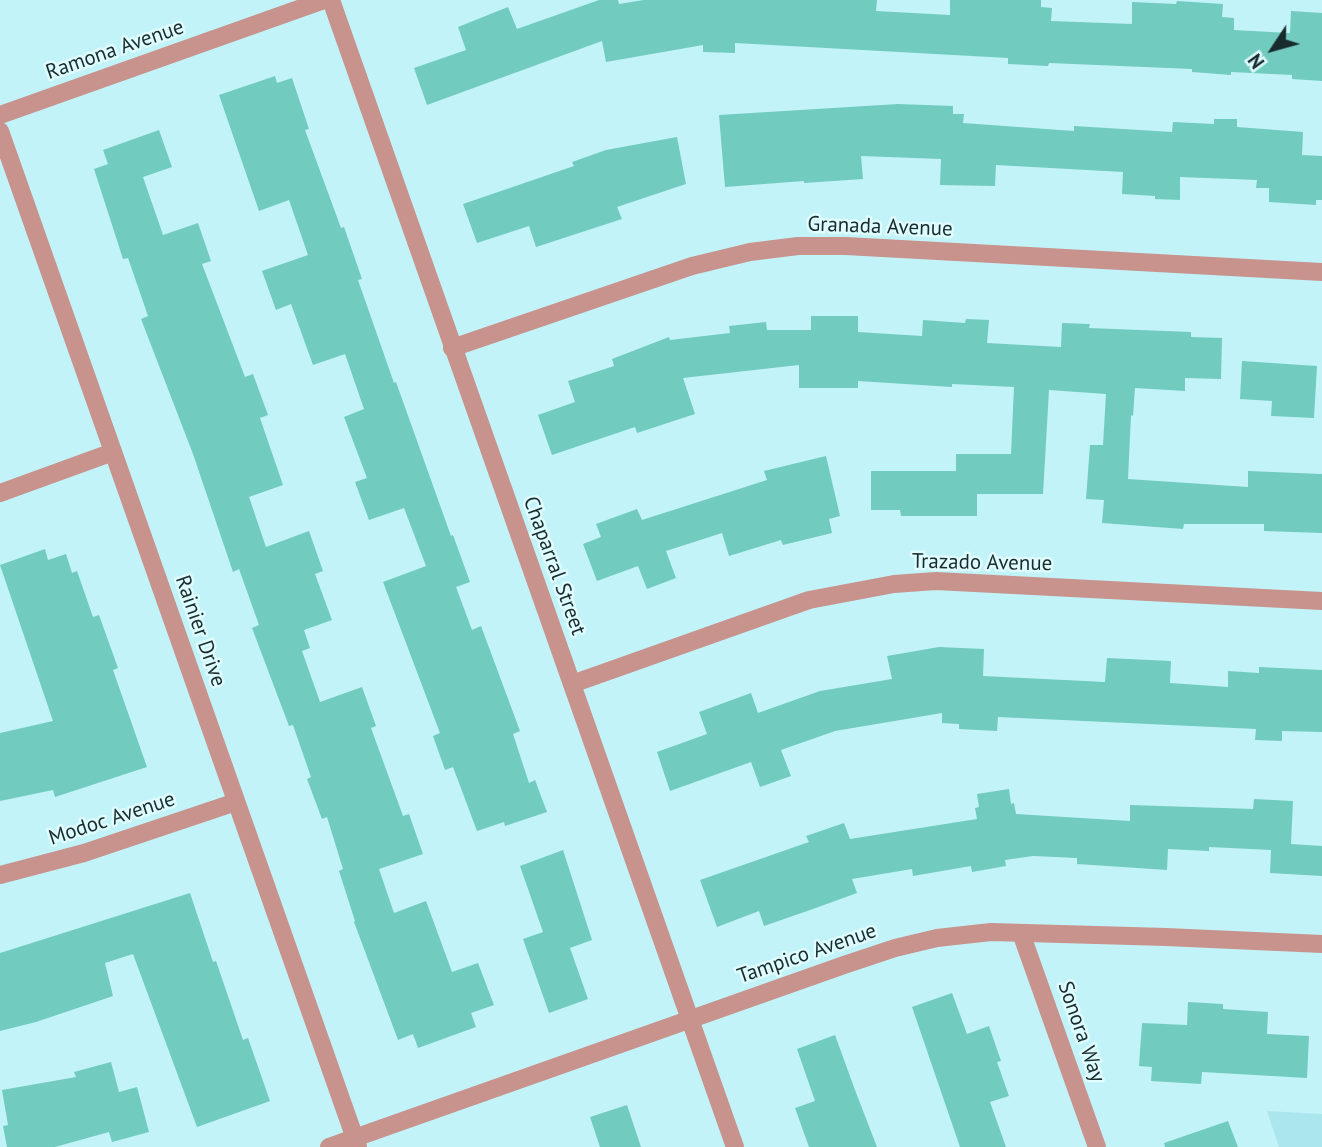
<!DOCTYPE html>
<style>
body{margin:0}
#map{position:relative;width:1322px;height:1147px;overflow:hidden;background:#c2f3f8;font-family:"PT Sans",sans-serif}
canvas{display:block}
.north{position:absolute;left:1238px;top:14px;width:70px;height:70px;-webkit-text-stroke:5px #dffcff;paint-order:stroke;rotate:234deg;font-size:19px;font-weight:700;line-height:28px;text-align:center;color:#182b2d}
.north::after{content:'';display:block;margin:auto;width:24px;height:32px;background:#182b2d;clip-path:polygon(50% 0,100% 100%,50% 72%,0 100%)}
</style>
<div id="map">
<canvas width="1322" height="1147"></canvas>
<div class="north">N</div>
</div>
<script>
const g = document.querySelector('canvas').getContext('2d');
g.lineJoin = 'round';
function fillPath(path, color) { g.fillStyle = color; g.fill(path, 'evenodd'); }
const shape = rows => new Path2D(rows.map(r => 'M' + r).join(''));
function stroke(path, color, width, dash) { g.strokeStyle = color; g.lineWidth = width; g.lineCap = dash ? 'butt' : 'round'; g.setLineDash(dash || []); g.stroke(path); }
function write(font, color, halo, rows, align = 'center') {
  g.font = font + ' "PT Sans",sans-serif'; g.lineWidth = 5; g.setLineDash([]); g.textBaseline = 'middle'; g.strokeStyle = halo; g.fillStyle = color; for (const [text, x, y, turn = 0] of rows) {
    g.save(); g.translate(x, y); g.rotate((+turn || 0) * Math.PI / 180); g.textAlign = isNaN(turn) ? turn : align; if (halo) g.strokeText(text, 0, 0); g.fillText(text, 0, 0); g.restore();
  }
}
const built = shape([
 [1267,1111,1322,1114,1322,1147,1279,1147]
]);
const building = shape([
 [599,0,618,0,619,4,644,0,877,0,876,11,950,15,950,0,1041,0,1041,7,1052,8,1051,21,1132,24,1132,2,1176,4,1177,1,1223,4,1222,17,1234,18,1234,30,1290,33,1291,11,1322,13,1322,81,1292,79,1292,75,1231,72,1231,75,1192,72,1192,69,1049,63,1048,66,1008,64,1008,58,735,43,735,53,703,52,703,45,606,62,602,41,427,105,414,68,466,50,458,27,508,7,517,29],
 [275,76,277,83,292,78,309,129,305,130,341,228,344,227,362,279,358,280,394,383,396,382,451,536,453,535,470,582,456,587,472,630,481,626,520,731,513,734,529,783,535,780,547,812,505,826,504,822,477,831,453,767,445,770,433,736,440,733,383,582,426,566,404,508,369,520,355,482,367,478,344,417,364,409,345,354,313,365,291,304,276,310,262,271,308,255,289,200,259,211,219,95],
 [898,104,953,106,953,114,964,114,963,123,1074,131,1074,126,1172,132,1173,122,1214,124,1214,119,1237,119,1237,127,1303,132,1302,155,1322,156,1322,200,1316,200,1316,205,1269,202,1269,188,1256,188,1257,180,1180,177,1180,200,1155,199,1155,196,1122,194,1123,172,996,165,995,186,940,185,941,159,861,156,863,179,804,183,804,181,725,187,719,115],
 [159,130,172,167,143,177,163,235,198,223,211,261,202,264,245,377,253,374,268,415,260,418,283,485,249,497,266,547,309,531,323,571,315,574,332,620,304,630,310,648,302,651,320,702,362,687,376,726,371,728,403,816,409,814,423,854,379,869,394,913,426,901,452,972,478,963,494,1005,471,1013,476,1027,418,1048,413,1034,398,1040,354,922,355,921,339,871,343,869,327,817,322,819,307,779,311,777,293,725,289,726,252,628,259,625,239,569,233,572,193,454,141,319,148,316,128,258,123,259,94,169,108,164,103,150],
 [677,137,686,184,617,207,622,219,536,247,529,226,477,243,463,204,574,166,572,162,606,150],
 [811,316,858,316,858,332,922,336,923,320,965,323,966,319,989,320,987,343,1061,347,1062,323,1090,324,1089,328,1191,332,1191,337,1222,338,1221,379,1185,378,1185,391,1135,388,1133,416,1131,415,1128,479,1248,487,1248,471,1322,474,1322,533,1264,531,1264,524,1184,524,1183,529,1102,523,1104,500,1086,499,1090,445,1103,445,1106,394,1049,390,1043,494,977,494,977,516,901,516,900,510,871,510,871,471,956,471,956,454,1011,454,1014,387,952,384,952,387,858,381,858,388,799,388,799,365,683,378,695,414,637,433,635,427,552,455,538,415,575,402,568,381,614,366,612,359,669,337,670,340,730,333,729,326,766,322,767,330,811,330],
 [1242,361,1317,366,1314,418,1271,416,1272,401,1240,399],
 [826,456,840,516,829,519,832,533,783,545,781,540,729,556,722,533,666,551,676,578,647,589,638,566,597,581,583,544,601,537,596,524,637,509,642,520,767,480,764,471],
 [45,549,48,560,66,554,72,573,77,571,93,617,99,615,118,668,113,670,147,767,55,797,53,790,0,801,0,733,53,721,0,565],
 [939,647,984,649,983,676,1105,682,1107,658,1171,661,1170,683,1228,687,1228,671,1259,673,1259,667,1322,670,1322,732,1282,731,1282,741,1255,740,1256,729,998,717,997,731,959,729,959,724,942,723,942,713,835,731,781,750,791,776,760,787,751,762,670,791,657,752,707,734,699,712,751,693,758,713,820,691,892,679,887,656],
 [1009,789,1011,804,1014,803,1016,814,1130,821,1130,805,1253,809,1254,799,1293,801,1291,844,1322,846,1322,876,1270,873,1271,850,1209,847,1209,851,1168,849,1167,870,1077,864,1077,858,1033,856,1005,860,1006,866,972,872,971,866,913,876,912,869,852,879,857,893,813,909,764,926,759,911,717,927,700,880,809,842,806,836,844,823,850,839,977,819,975,808,979,807,977,794],
 [563,850,592,940,570,948,588,999,549,1013,523,939,543,932,520,866],
 [190,893,213,962,216,961,243,1040,248,1038,270,1101,197,1127,133,954,105,963,113,996,36,1022,0,1031,0,953],
 [952,993,967,1034,989,1026,1001,1061,997,1062,1009,1096,990,1102,1006,1147,960,1147,912,1007],
 [1188,1002,1223,1004,1223,1009,1268,1012,1267,1034,1309,1036,1307,1078,1202,1072,1201,1084,1151,1081,1152,1067,1139,1066,1142,1023,1187,1025],
 [835,1035,855,1090,877,1147,809,1147,795,1108,815,1101,797,1049],
 [111,1062,119,1092,137,1087,149,1132,112,1142,109,1132,55,1147,7,1147,3,1126,8,1125,2,1090,76,1077,74,1072],
 [627,1105,641,1147,600,1147,590,1117],
 [1228,1121,1238,1147,1165,1147,1164,1143]
]);
const minor = shape([
 [0,115,324,0],
 [0,131,358,1147],
 [452,348,692,266,750,252,798,246,846,246,1322,272],
 [0,493,113,452],
 [572,684,809,600,894,584,936,581,1322,601],
 [0,875,84,853,236,802],
 [1021,933,1097,1147],
 [329,1147,844,965,895,948,937,938,991,932,1166,937,1322,944]
]);
const tertiary = shape([
 [331,0,735,1147]
]);
const streetNames = [
 ["Ramona Avenue",115,50,-19],
 ["Granada Avenue",880,227,2],
 ["Trazado Avenue",982,563,1],
 ["Chaparral Street",554,566,70],
 ["Rainier Drive",200,631,71],
 ["Modoc Avenue",112,819,-18],
 ["Tampico Avenue",807,954,-19],
 ["Sonora Way",1081,1032,71]
];
fillPath(built, '#ace6ed');
fillPath(building, '#72cbbf');
stroke(minor, '#c8928d', 18);
stroke(tertiary, '#c8928d', 18);
write('21px', '#182b2d', '#dffcff', streetNames);
</script>
